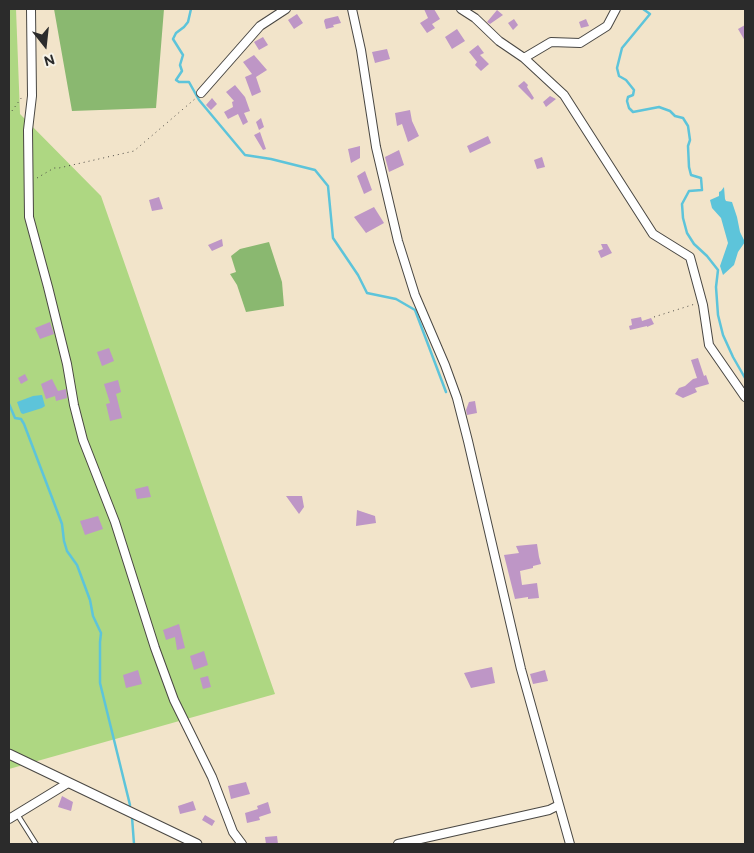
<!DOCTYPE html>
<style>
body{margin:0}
#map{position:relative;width:754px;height:853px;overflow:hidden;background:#f2e4ca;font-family:"Balsamiq Sans",sans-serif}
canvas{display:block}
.frame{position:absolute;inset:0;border:10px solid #2b2b2b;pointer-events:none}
.north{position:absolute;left:20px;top:20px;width:50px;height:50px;-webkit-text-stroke:4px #f7f3e8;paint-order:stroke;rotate:164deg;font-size:14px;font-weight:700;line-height:20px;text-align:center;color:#2b2b2b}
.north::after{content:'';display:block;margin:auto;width:18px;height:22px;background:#2b2b2b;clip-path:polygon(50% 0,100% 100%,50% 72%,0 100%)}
</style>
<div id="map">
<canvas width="754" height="853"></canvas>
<div class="frame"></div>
<div class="north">N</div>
</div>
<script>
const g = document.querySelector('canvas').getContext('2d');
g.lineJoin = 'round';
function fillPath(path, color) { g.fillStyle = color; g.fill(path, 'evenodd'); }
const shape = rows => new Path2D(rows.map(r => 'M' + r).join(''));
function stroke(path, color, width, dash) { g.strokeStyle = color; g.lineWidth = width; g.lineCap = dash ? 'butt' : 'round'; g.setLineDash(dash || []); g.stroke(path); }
const green = shape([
 [9,9,16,9,20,114,101,196,275,694,9,769]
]);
const forest = shape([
 [54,9,164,9,156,108,72,111],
 [269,242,282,282,284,306,246,312,237,285,230,274,236,272,231,256,240,249]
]);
const water = shape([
 [724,187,725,199,726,201,732,202,737,217,740,232,745,242,738,252,734,265,723,275,720,266,728,243,721,218,712,208,710,200,719,196,719,192,721,191],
 [42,395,45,406,42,408,23,414,21,413,17,402,33,396]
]);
const stream = shape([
 [191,9,188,22,184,27,176,33,173,39,183,55,180,65,182,71,176,80,179,82,189,82,199,100,245,155,271,159,315,170,328,186,333,238,358,275,367,293,396,299,415,310,446,392],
 [643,9,650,14,622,48,617,68,619,76,626,80,634,90,633,95,628,97,627,101,629,108,633,112,659,107,670,111,675,116,683,118,688,126,690,140,688,146,689,167,691,175,701,178,702,190,689,191,682,204,683,218,687,233,694,244,707,256,718,270,716,287,718,315,723,335,733,357,745,378],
 [9,404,15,418,21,419,24,424,59,516,62,524,64,541,67,551,77,565,90,600,93,616,101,633,100,642,100,683,130,805],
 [132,817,134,844]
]);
const building = shape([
 [424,9,434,9,440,19,432,24,435,28,427,33,420,23,428,18],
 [497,10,503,15,490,24,487,22],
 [297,14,303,23,294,29,288,20],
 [338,16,341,23,333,25,334,27,326,29,324,21,325,19],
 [514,19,518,25,513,30,508,23],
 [586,19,589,26,581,28,579,22],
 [745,25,745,41,738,29],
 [457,29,465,41,452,49,445,37],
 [263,37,268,45,259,50,254,42],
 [478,45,484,53,480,55,489,64,481,71,475,65,477,62,469,52],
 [387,49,390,59,375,63,372,52],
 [254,55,267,70,256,77,261,92,252,96,245,77,252,74,243,62],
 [524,81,528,85,527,87,534,98,532,100,518,86],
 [235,85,245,97,250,111,244,113,248,122,243,125,238,114,228,119,224,112,233,107,232,102,234,101,226,92],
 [550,96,556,99,546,107,543,102],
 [212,98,217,104,211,110,206,105],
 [410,110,412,121,419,136,408,142,402,124,397,126,395,113],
 [261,118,264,127,259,130,256,122],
 [260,132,266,149,263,150,254,135],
 [488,136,491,143,470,153,467,146],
 [360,146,360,158,351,163,348,149],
 [399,150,404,165,389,172,385,157],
 [542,157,545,167,537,169,534,160],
 [365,171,372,190,364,194,357,176],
 [159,197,163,209,152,211,149,200],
 [374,207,384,223,366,233,354,217],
 [222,239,223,246,212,251,208,245],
 [601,244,607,244,612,253,601,258,598,251,603,249],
 [641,317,642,321,651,318,654,324,647,327,647,326,630,330,629,326,632,325,631,319],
 [50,322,54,334,40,339,35,328],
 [109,348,114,361,102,366,97,352],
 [698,358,704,376,706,375,709,384,695,388,697,392,683,398,675,394,679,388,685,386,693,379,697,378,691,360],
 [25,374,28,380,21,384,18,378],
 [52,379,58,391,66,389,67,398,56,401,55,396,46,399,41,384],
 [118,380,121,392,116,394,122,418,110,421,106,404,110,403,104,384],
 [475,401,477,413,467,415,466,410,469,402],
 [148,486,151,497,137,499,135,489],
 [286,496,302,496,304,507,299,514],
 [357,510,375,516,376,523,356,526],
 [98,516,103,529,85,535,80,521],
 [537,544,539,557,541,564,533,566,533,568,520,571,522,585,537,583,539,598,528,599,528,597,515,599,504,555,519,553,516,546],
 [179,624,185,648,177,650,175,637,166,640,163,630],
 [204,651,208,665,194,670,190,656],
 [492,667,495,683,471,688,464,673],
 [138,670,142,684,126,688,123,675],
 [545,670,548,681,533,684,530,674],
 [208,676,211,687,203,689,200,678],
 [246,782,250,794,231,799,228,786],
 [62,796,73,802,71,811,58,807],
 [193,801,196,810,180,814,178,806],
 [268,802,271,813,259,817,260,820,247,823,245,813,258,809,257,806],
 [205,815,215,821,212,826,202,820],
 [277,836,278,844,266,844,265,837]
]);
const path = shape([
 [9,115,22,97,24,97],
 [37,178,54,168,59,168,134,151,196,98],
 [654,317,695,304]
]);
const service = shape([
 [17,814,36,844]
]);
const minor = shape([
 [31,9,32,96,28,130,29,217,48,287,67,364,74,405,83,440,115,522,155,648,174,700,212,777,233,832,242,844],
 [352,9,361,50,376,147,398,241,415,295,445,365,457,398,468,441,521,669,570,844],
 [461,9,475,18,499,41,524,58,551,42,580,43,607,26,616,9],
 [524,58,564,95,653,234,690,257,703,305,709,345,745,397],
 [201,93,260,26,286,9],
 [9,819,68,783],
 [398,844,549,810,559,805]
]);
const tertiary = shape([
 [9,754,197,844]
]);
fillPath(green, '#aed782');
fillPath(forest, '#8ab870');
fillPath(water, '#5dc4da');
stroke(stream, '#5dc4da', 2.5);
fillPath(building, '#be96c6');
stroke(service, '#494743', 6);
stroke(minor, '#494743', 10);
stroke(tertiary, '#494743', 11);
stroke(path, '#494743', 1, [1, 4]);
stroke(service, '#fff', 4);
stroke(minor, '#fff', 8);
stroke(tertiary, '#fff', 9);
</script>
